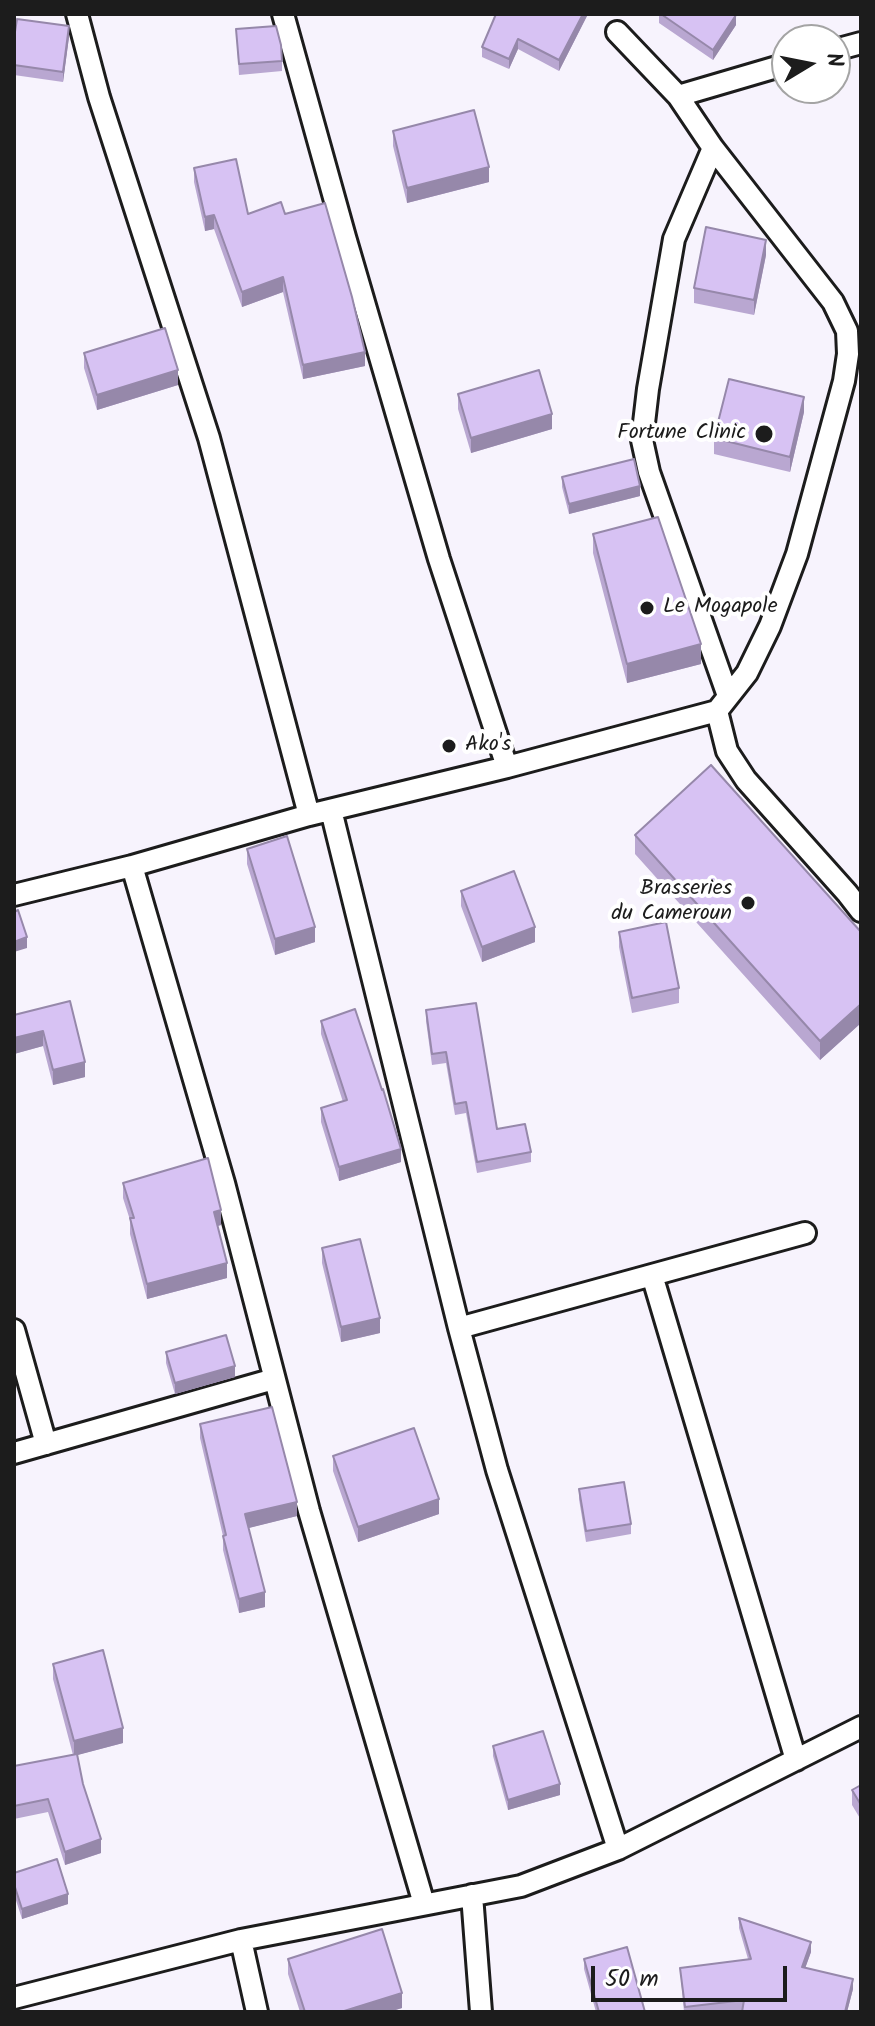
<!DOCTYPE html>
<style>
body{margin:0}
#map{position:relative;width:875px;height:2026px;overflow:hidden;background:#f7f3fd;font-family:Kalam,sans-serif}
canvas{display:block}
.frame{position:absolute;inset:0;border:16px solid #1c1c1c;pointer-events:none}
.north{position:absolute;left:771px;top:24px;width:80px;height:80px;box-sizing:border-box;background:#fff;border:2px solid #a4a4a4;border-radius:50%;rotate:80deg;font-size:22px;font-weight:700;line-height:32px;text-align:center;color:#1c1c1c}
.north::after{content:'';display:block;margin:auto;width:28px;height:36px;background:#1c1c1c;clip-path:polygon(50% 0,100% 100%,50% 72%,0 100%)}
.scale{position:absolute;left:591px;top:1966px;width:196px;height:36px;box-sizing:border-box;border:4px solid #1c1c1c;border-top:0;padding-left:10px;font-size:24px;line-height:28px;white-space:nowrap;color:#1c1c1c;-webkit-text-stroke:6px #fff;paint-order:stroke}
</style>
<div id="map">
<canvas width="875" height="2026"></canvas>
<div class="frame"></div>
<div class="north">N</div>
<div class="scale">50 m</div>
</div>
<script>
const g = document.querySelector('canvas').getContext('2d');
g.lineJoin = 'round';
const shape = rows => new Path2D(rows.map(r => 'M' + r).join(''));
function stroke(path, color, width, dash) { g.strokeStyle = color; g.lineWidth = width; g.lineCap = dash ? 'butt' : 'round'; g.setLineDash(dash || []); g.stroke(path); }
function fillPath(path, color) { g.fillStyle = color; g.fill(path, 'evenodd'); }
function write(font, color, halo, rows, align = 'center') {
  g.font = font + ' Kalam,sans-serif'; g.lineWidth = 8; g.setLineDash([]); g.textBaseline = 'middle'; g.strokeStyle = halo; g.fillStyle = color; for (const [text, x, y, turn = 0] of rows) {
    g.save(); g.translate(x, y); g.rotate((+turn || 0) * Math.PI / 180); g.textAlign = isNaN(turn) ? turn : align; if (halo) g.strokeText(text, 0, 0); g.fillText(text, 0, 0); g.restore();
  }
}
const minor = shape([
 [77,14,99,97,209,438,309,815],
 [283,14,345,237,439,559,507,767],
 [835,50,861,43],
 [678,96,787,64],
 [713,148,674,239,648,389,642,440,649,472,728,696],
 [717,711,727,751,746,780,847,893,861,911],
 [331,810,459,1328,497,1470,618,1849],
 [132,866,224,1183,309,1511,424,1904],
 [14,895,132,866,309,815,507,767,717,711,747,673,770,626,797,554,844,381,848,354,847,331,833,302,713,148,678,96,617,32],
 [652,1275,796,1760],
 [459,1328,805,1233],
 [14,1330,46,1444],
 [14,1453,274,1379],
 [472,1895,481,2012],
 [241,1940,257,2012],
 [14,1998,241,1940,521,1886,618,1849,861,1727]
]);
const wall = shape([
 [496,14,588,14,559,71,518,49,509,69,482,57,482,47],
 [659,14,735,14,736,25,713,60,659,23],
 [236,29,282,61,282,71,239,75],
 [69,37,63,82,14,75,14,38],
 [393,131,489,182,407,203,393,146],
 [194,168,248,214,285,214,365,366,303,379,283,292,242,307,214,229,205,231,194,182],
 [766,255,754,315,694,303,694,288],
 [84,353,178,385,97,410,84,368],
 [458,394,552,429,471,453,458,409],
 [804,412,790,472,714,454,714,438],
 [562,477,640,496,569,514,562,487],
 [593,534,701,664,627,683,593,553],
 [635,835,861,932,861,1023,820,1060,635,854],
 [247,849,315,942,275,955,247,864],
 [461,891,535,942,482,962,461,906],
 [619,932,679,988,679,1003,632,1013,619,947],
 [70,1001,85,1077,53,1085,43,1046,14,1054,14,1015],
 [426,1010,497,1129,531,1152,531,1162,477,1173,466,1113,455,1115,446,1063,432,1065,426,1021],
 [321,1021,382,1090,401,1162,339,1181,321,1122,321,1108,343,1102,321,1034],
 [123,1183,221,1225,217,1226,227,1278,147,1299,130,1234,130,1220,123,1198],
 [322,1248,380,1333,341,1342,322,1263],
 [166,1352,235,1377,175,1394,166,1363],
 [200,1424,297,1516,248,1528,265,1607,239,1613,223,1550,223,1536,200,1438],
 [333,1456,439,1514,358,1542,333,1471],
 [579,1489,631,1524,631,1534,586,1542,579,1499],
 [53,1664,123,1743,77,1755,83,1784,101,1853,65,1865,48,1812,14,1819,14,1766,73,1755,53,1679],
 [493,1746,560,1795,508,1810,493,1756],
 [861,1785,861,1820,852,1805,852,1790],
 [14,1873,68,1904,22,1919,14,1894],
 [739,1918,811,1952,805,1968,853,1989,847,2012,742,2012,742,2010,727,2012,684,2012,680,1968,748,1959,739,1928],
 [288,1959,402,2008,389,2012,300,2012,288,1974],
 [584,1959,645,2012,596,2012,584,1969]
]);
const shadedWall = shape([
 [583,14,588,14,559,71,559,60],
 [736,15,736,25,713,60,713,50],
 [69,26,69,37,63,82,63,72],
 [518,39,518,49,509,69,509,59],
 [489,167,489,182,407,203,407,188],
 [214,215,214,229,205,231,205,217],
 [766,240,766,255,754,315,754,300],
 [283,277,283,292,242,307,242,292],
 [365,352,365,366,303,379,303,365],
 [178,370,178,385,97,410,97,395],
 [804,397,804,412,790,472,790,457],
 [552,414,552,429,471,453,471,438],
 [640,486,640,496,569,514,569,504],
 [701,644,701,664,627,683,627,664],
 [315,927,315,942,275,955,275,939],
 [535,927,535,942,482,962,482,947],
 [27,937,27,948,14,952,14,942],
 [861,1004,861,1023,820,1060,820,1041],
 [43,1031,43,1046,14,1054,14,1038],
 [85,1062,85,1077,53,1085,53,1070],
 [401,1149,401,1162,339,1181,339,1167],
 [221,1210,221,1225,214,1227,214,1212],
 [227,1263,227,1278,147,1299,147,1284],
 [380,1318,380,1333,341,1342,341,1327],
 [235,1366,235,1377,175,1394,175,1383],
 [439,1499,439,1514,358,1542,358,1527],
 [297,1502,297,1516,245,1529,245,1514],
 [265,1592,265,1607,239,1613,239,1599],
 [123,1728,123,1743,74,1756,74,1741],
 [560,1784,560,1795,508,1810,508,1800],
 [101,1839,101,1853,65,1865,65,1852],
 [68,1894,68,1904,22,1919,22,1909],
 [811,1942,811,1952,802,1977,802,1967],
 [853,1979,853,1989,847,2012,845,2012],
 [402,1993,402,2008,389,2012,341,2012]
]);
const building = shape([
 [496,14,583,14,559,60,518,39,509,59,482,47,496,14],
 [661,14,735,14,736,15,713,50,661,14],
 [17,19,69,26,63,72,14,65,14,38,17,19],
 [276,26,281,45,282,61,239,64,236,29,276,26],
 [474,110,489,167,407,188,393,131,474,110],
 [236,159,248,214,281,202,285,214,325,203,352,297,365,352,303,365,283,277,242,292,214,215,205,217,194,168,236,159],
 [706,227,766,240,754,300,694,288,706,227],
 [165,328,178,370,97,395,84,353,165,328],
 [539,370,552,414,471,438,458,394,539,370],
 [729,379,804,397,790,457,714,438,729,379],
 [634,459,640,486,569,504,562,477,634,459],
 [658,517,701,644,627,664,593,534,658,517],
 [711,765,861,932,861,1004,820,1041,635,835,711,765],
 [287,836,315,927,275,939,247,849,287,836],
 [514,871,535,927,482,947,461,891,514,871],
 [18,910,27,937,14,942,14,912,18,910],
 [666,922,679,988,632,998,619,932,666,922],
 [70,1001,85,1062,53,1070,43,1031,14,1038,14,1015,70,1001],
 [476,1003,497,1129,525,1124,531,1152,477,1162,466,1102,455,1104,446,1052,432,1054,426,1010,476,1003],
 [355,1009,382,1090,383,1089,401,1149,339,1167,321,1108,347,1100,321,1021,355,1009],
 [208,1158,221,1210,214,1212,227,1263,147,1284,130,1218,134,1218,123,1183,208,1158],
 [360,1239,380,1318,341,1327,322,1248,360,1239],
 [226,1335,235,1366,175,1383,166,1352,226,1335],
 [272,1407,297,1502,245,1514,265,1592,239,1599,223,1536,226,1535,200,1424,272,1407],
 [414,1428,439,1499,358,1527,333,1456,414,1428],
 [624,1482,631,1524,586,1531,579,1489,624,1482],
 [103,1650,123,1728,74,1741,53,1664,103,1650],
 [543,1731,560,1784,508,1800,493,1746,543,1731],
 [77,1754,83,1784,101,1839,65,1852,48,1799,14,1806,14,1766,77,1754],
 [861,1785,861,1805,852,1790,861,1785],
 [57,1859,68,1894,22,1909,14,1884,14,1873,57,1859],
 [739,1918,811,1942,802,1967,853,1979,845,2012,742,2012,744,2000,685,2007,680,1968,751,1959,739,1918],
 [382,1929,402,1993,341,2012,305,2012,288,1959,382,1929],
 [627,1947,645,2012,599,2012,584,1959,627,1947]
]);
const markers = [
 [764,434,10,"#1c1c1c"],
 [647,608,8,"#1c1c1c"],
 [449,746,8,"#1c1c1c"],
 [748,903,8,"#1c1c1c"]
];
const poiNames = [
 ["Fortune Clinic",746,434],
 ["Le Mogapole",663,608,"left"],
 ["Ako's",465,746,"left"],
 ["Brasseries",732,890],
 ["du Cameroun",732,915]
];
stroke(minor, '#1c1c1c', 26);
stroke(minor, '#fff', 20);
fillPath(wall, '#b9a7d1');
fillPath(shadedWall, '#9688aa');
fillPath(building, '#d7c2f3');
stroke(building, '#9688aa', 2);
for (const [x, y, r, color] of markers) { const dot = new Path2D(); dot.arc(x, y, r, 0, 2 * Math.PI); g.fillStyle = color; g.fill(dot); stroke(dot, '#fff', 3); }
write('22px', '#1c1c1c', '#fff', poiNames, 'right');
</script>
